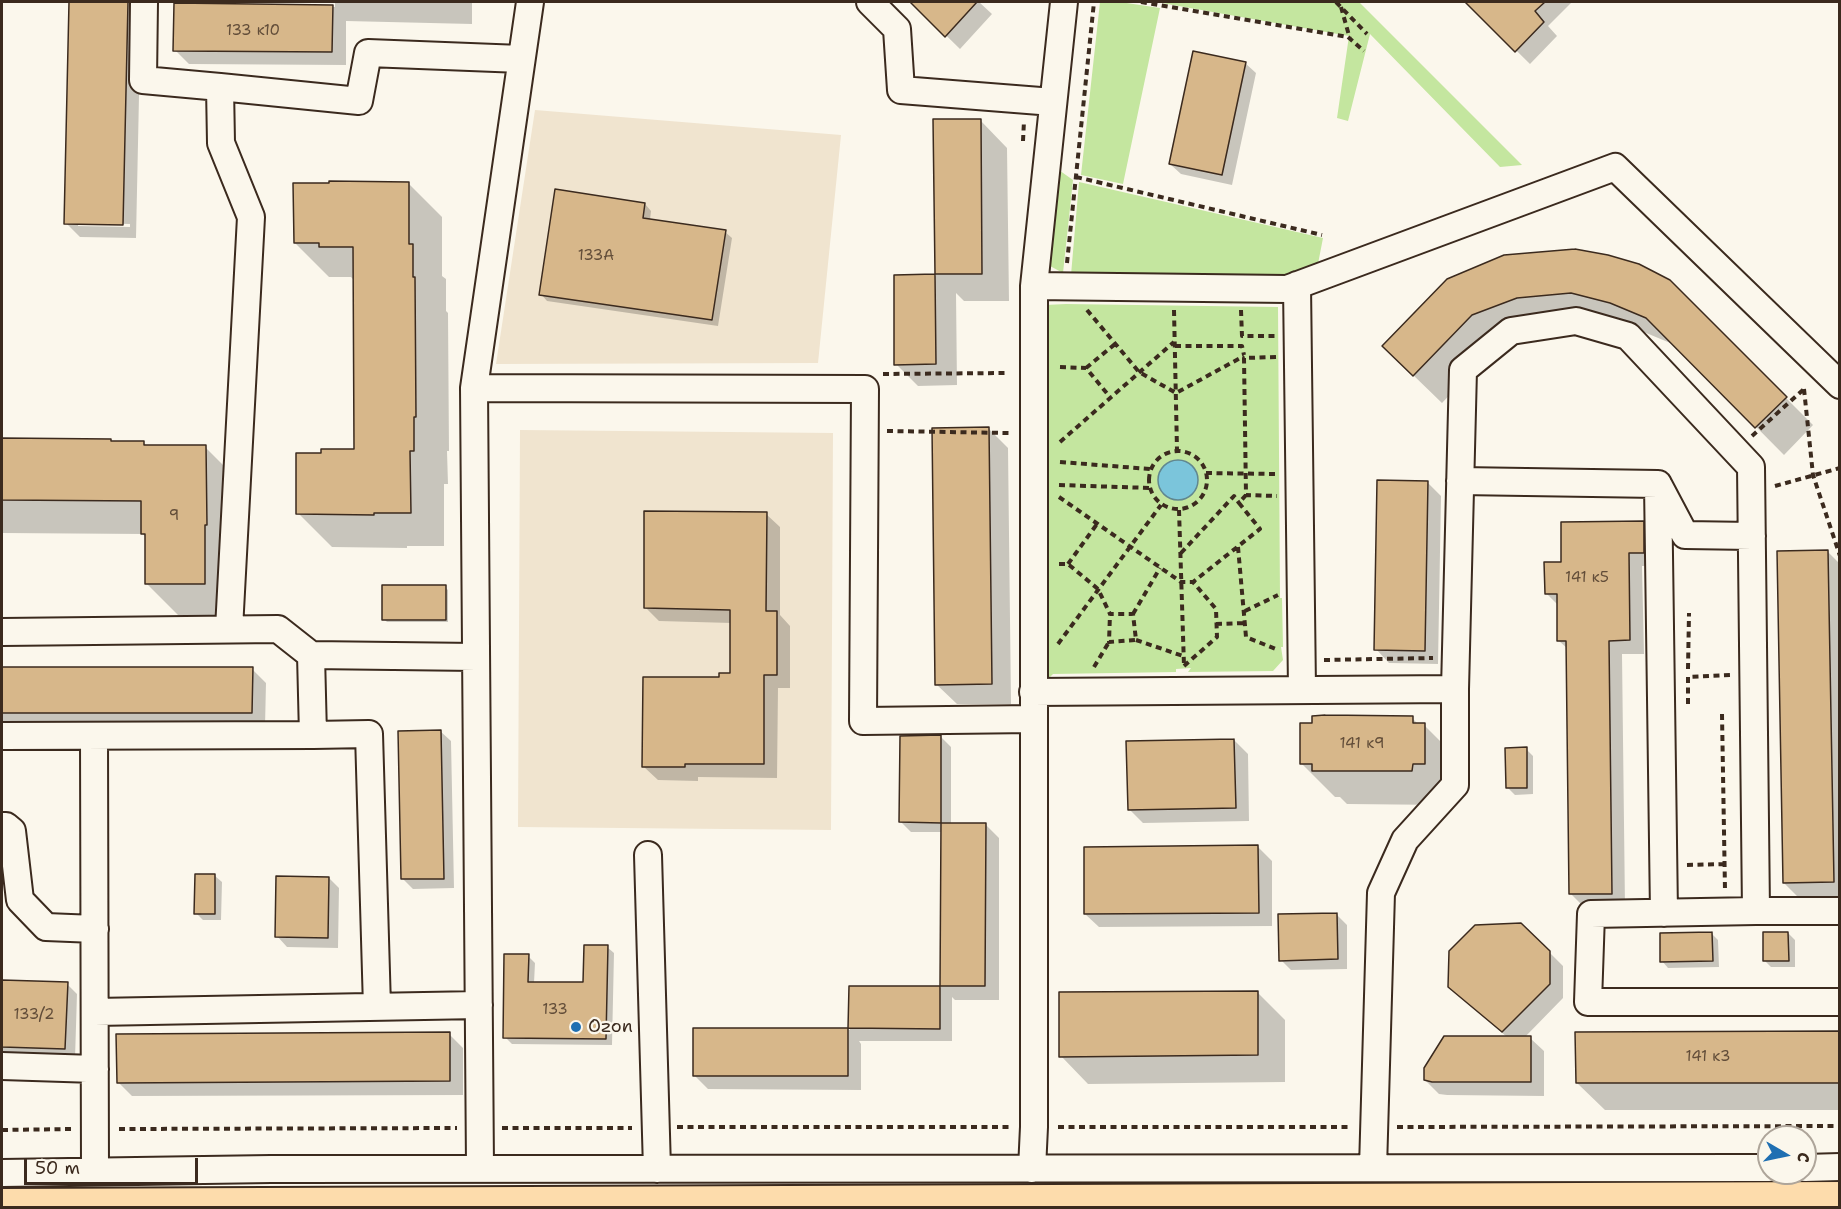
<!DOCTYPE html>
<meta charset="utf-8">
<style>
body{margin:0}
#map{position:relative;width:1841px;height:1209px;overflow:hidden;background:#fbf7ec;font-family:"Shantell Sans",sans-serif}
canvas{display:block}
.frame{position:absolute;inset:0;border:3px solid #3b2a1e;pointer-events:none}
.north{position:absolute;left:1757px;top:1125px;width:60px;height:60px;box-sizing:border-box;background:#fbf7ec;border:2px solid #aea59a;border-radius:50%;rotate:99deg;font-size:16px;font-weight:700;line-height:24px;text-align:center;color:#3b2a1e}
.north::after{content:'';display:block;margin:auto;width:21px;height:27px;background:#1f6fb2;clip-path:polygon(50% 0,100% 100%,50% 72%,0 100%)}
.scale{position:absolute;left:24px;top:1158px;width:174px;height:27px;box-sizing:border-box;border:3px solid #3b2a1e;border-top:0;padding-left:8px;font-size:18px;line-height:21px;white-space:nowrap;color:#3b2a1e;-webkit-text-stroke:4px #fbf7ec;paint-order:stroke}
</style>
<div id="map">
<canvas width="1841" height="1209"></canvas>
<div class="frame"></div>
<div class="north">С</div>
<div class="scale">50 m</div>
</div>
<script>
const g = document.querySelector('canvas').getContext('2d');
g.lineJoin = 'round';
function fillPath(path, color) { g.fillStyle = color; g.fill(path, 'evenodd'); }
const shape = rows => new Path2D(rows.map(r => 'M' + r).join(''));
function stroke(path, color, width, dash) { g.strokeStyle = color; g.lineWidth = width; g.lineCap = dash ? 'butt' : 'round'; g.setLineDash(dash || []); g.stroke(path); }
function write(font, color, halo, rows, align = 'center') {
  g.font = font + ' "Shantell Sans",sans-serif'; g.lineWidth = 4.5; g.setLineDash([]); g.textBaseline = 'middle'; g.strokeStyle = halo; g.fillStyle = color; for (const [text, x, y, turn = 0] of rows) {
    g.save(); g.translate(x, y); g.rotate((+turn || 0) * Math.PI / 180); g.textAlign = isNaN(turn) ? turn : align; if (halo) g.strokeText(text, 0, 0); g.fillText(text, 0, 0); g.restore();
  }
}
const built = shape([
 [535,110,841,135,818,363,496,364],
 [520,430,833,433,831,830,518,827]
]);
const green = shape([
 [1100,2,1120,2,1160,8,1123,184,1081,175],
 [1156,2,1359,2,1522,165,1500,167,1370,34,1348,121,1337,118,1349,36],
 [1056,168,1073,180,1063,273,1050,266,1047,259],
 [1079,182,1323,238,1317,269,1303,273,1271,277,1071,275],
 [1066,304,1278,307,1280,598,1282,598,1283,647,1281,647,1283,660,1273,671,1188,672,1191,668,1176,669,1176,672,1053,674,1049,678,1046,678,1045,305]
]);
const water = shape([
 '1158 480a20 20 0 1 1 40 0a20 20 0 1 1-40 0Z'
]);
const shadow = shape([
 [70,2,141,2,136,238,80,237,66,223],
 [78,223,130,224,130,227,78,226],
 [335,2,472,2,472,24,346,21,346,65,189,64,175,50,175,5,335,7],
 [912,2,979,2,992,14,960,49],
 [1467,2,1572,2,1548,26,1557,36,1530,64],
 [1245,63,1256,73,1232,185,1181,174,1170,164],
 [980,120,1007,148,1009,301,964,301,956,293,957,385,918,386,896,364,895,276,936,276,934,121],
 [408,183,442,217,442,276,446,279,446,311,448,313,449,451,447,451,448,484,444,484,444,546,407,546,407,548,332,547,298,513,356,451,354,280,351,277,329,277,295,243],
 [2,203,3,261,2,261],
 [645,204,651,211,650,220,725,232,732,238,718,326,547,301,541,294],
 [1448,281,1669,281,1813,425,1784,455,1675,345,1639,330,1600,320,1500,342,1442,403,1411,373],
 [988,428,1008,448,1011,704,957,704,936,684],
 [2,440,110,440,112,442,143,442,147,446,205,447,239,481,238,618,180,617,146,583,146,538,143,534,2,533],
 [1427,482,1441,496,1438,664,1389,663,1376,649],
 [766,514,780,527,780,615,790,626,790,688,778,688,777,778,698,777,698,781,658,780,644,767,720,679,731,675,732,623,659,621,645,607],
 [1643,523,1657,536,1657,566,1642,566,1644,654,1622,654,1625,907,1584,907,1571,894,1568,649,1559,641,1558,605,1546,593,1563,563],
 [1827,551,1840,564,1840,896,1798,897,1784,883],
 [445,587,448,590,448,622,387,622,384,619],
 [2,668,252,669,266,683,265,727,2,726],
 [1412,718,1419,725,1424,725,1458,759,1446,805,1347,804,1340,797,1335,797,1301,763],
 [440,731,451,741,454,888,413,889,403,879],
 [941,737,951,747,951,824,985,824,999,838,999,1000,955,1000,952,997,952,1041,859,1041,861,1044,861,1090,708,1089,694,1075,695,1029,850,1030,850,987,941,988,942,832,911,832,901,822],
 [1234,740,1248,754,1249,821,1143,823,1129,809],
 [1526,749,1533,756,1533,794,1515,795,1508,788],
 [1258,847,1272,861,1272,926,1099,927,1085,914],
 [2,871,2,872,3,949,2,949],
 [215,876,222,882,221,920,203,920,196,913],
 [329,878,339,888,338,948,287,947,277,936],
 [1336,914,1347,925,1347,969,1291,970,1281,960],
 [1711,933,1718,940,1719,967,1668,968,1662,961],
 [1788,933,1795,940,1795,967,1771,967,1765,961],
 [607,947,614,953,612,1045,512,1044,505,1037,528,956,535,963,534,983,585,984],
 [1549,952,1563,966,1563,998,1524,1038,1530,1038,1544,1051,1544,1096,1447,1095,1439,1094,1425,1080,1508,1038,1450,987],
 [2,981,67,984,77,994,75,1059,2,1055],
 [1257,992,1285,1020,1285,1082,1088,1084,1061,1056],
 [1840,1032,1840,1110,1605,1110,1577,1083,1577,1033],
 [449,1034,463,1048,463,1095,132,1096,118,1082]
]);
const building = shape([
 [69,2,128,2,123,225,64,224,69,2],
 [910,2,977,2,945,37,910,2],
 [1465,2,1545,2,1535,11,1544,22,1515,52,1465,2],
 [174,3,333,5,332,52,173,51,174,3],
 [1193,51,1246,62,1222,175,1169,164,1193,51],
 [933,119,981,119,982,274,935,274,933,119],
 [329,181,409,182,409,244,413,244,413,277,415,277,416,417,414,417,414,451,410,451,411,513,374,513,374,515,296,514,296,453,321,453,321,449,354,449,353,247,319,247,319,243,294,243,293,183,329,183,329,181],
 [555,189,645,203,643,218,726,230,712,320,539,295,555,189],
 [1575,249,1608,255,1639,264,1670,280,1787,397,1755,428,1646,318,1610,303,1571,293,1517,298,1472,315,1413,376,1382,346,1447,279,1504,255,1575,249],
 [935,274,936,364,894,365,894,275,935,274],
 [989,427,992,684,935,685,932,428,989,427],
 [2,438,111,439,111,441,144,441,144,445,206,445,207,525,205,525,205,584,145,584,145,534,141,534,141,501,2,500,2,438],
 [1377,480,1428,481,1425,651,1374,650,1377,480],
 [644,511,767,512,766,611,777,611,777,675,764,675,764,764,685,764,685,767,642,767,643,677,719,677,719,673,730,673,730,610,644,608,644,511],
 [1644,521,1644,553,1629,553,1630,640,1609,641,1612,894,1569,894,1566,641,1557,641,1557,594,1545,594,1544,562,1561,562,1561,522,1644,521],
 [1828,550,1834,882,1783,883,1777,551,1828,550],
 [382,585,446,585,446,620,382,620,382,585],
 [2,667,253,667,252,713,2,713,2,667],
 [1325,715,1413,716,1413,723,1425,723,1425,764,1413,764,1412,771,1312,771,1312,764,1300,764,1300,723,1312,723,1312,716,1325,715],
 [441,730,444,879,401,879,398,731,441,730],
 [941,735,941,823,899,822,900,736,941,735],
 [1234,739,1236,808,1128,810,1126,741,1234,739],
 [1527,747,1527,788,1506,788,1505,748,1527,747],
 [941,823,986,823,985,986,940,986,941,823],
 [1258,845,1259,913,1084,914,1084,847,1258,845],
 [195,874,215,874,215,914,194,914,195,874],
 [276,876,329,877,328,938,275,937,276,876],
 [1337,913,1338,959,1279,961,1278,914,1337,913],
 [1521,923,1550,951,1550,984,1502,1032,1448,987,1449,951,1475,925,1521,923],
 [1712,932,1713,961,1660,962,1660,933,1712,932],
 [1763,932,1788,932,1789,961,1763,961,1763,932],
 [584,945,608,945,606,1039,503,1038,504,954,529,954,528,982,583,982,584,945],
 [2,980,68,982,65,1049,2,1047,2,980],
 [849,986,940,986,940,1029,848,1028,849,986],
 [1258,991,1258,1055,1059,1057,1059,992,1258,991],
 [693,1028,848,1028,848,1076,693,1076,693,1028],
 [1839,1031,1839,1083,1576,1083,1575,1032,1839,1031],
 [450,1032,450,1081,117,1083,116,1034,450,1032],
 [1444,1036,1531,1036,1531,1082,1432,1082,1424,1080,1424,1068,1444,1036]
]);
const path = shape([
 [1141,2,1348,37,1364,51],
 [1336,2,1367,34],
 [1341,7,1350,39],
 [1023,141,1024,121],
 [1076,177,1322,235],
 [1067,263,1094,2],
 [1087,310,1139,372,1176,393,1244,356],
 [1174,310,1177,450],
 [1241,310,1242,336,1275,336],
 [1175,346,1242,346,1244,355],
 [1276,357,1244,358,1246,495,1277,496],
 [1060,367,1086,368,1110,397],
 [1086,368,1115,344],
 [883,374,1008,373],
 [1804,389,1813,475,1840,556],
 [887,431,1009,433,1009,430],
 [1752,436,1804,389],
 [1060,442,1174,342],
 '1149 480a29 29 0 1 1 58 0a29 29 0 1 1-58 0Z',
 [1060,462,1150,469],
 [1206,473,1275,474],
 [1059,485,1150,488],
 [1775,486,1840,468],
 [1059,497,1181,582,1193,582],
 [1179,510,1184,666],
 [1238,547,1246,637,1278,650],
 [1181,553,1234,496,1239,503],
 [1059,564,1068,564,1098,589,1110,614,1133,614,1136,640,1109,642,1110,614],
 [1068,564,1097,524],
 [1245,611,1278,595],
 [1133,614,1160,568],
 [1216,624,1245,623],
 [1136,640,1183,656],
 [1058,644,1161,505],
 [1324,660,1433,658],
 [1184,666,1217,637,1216,609,1193,582,1260,529,1239,503,1246,495],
 [1094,667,1109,642],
 [1688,669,1689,613],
 [1688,704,1688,677,1732,675],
 [1722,714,1725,890],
 [1687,865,1724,864],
 [677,1127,1012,1127],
 [1058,1127,1351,1127],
 [1397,1127,1840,1126],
 [502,1128,632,1128],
 [119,1129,457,1128],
 [2,1130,73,1129]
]);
const minor = shape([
 [144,2,143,80,220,87],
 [870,2,897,29,901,90,1053,102],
 [1297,285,1302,689],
 [1034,286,1287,289,1615,167,1840,385],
 [474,388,865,389,863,721,1033,719],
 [1460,481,1658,484,1685,535,1752,536],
 [1658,484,1664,913],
 [229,629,251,217,221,143,220,87,359,101,368,53,521,59],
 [2,632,278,629,311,655,476,657],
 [1455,689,1463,370,1511,331,1576,321,1628,336,1751,467,1756,911,1840,911],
 [1033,692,1455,689,1455,785,1405,840,1381,893,1373,1168],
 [313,735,369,734,377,1007],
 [2,736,313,735,311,655],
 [94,736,95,1171],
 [2,826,6,826,12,831,20,900,46,927,95,929],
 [648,855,657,1169],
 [1756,911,1591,914,1588,1002,1840,1002],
 [95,1012,479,1005],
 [2,1066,95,1069],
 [480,1168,474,388,530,2],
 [1805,1168,1840,1167],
 [1032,1169,1034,1127,1034,286,1064,2],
 [2,1173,271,1169,1769,1168]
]);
const major = shape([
 [2,1205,1840,1198]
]);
const markers = [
 [576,1027,6,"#1f6fb2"]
];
const numberNames = [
 ["133 к10",253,31],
 ["133А",596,256],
 ["9",174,516],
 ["141 к5",1587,578],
 ["141 к9",1362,744],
 ["133",555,1010],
 ["133/2",34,1015],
 ["141 к3",1708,1057]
];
const poiNames = [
 ["Ozon",588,1027]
];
fillPath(built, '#f0e4cf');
fillPath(green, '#c4e69f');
fillPath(water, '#7bc5db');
stroke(water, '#61878f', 1.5);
fillPath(shadow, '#0003');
fillPath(building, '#d7b78a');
stroke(building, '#3b2a1e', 1.5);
stroke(minor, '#3b2a1e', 30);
stroke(major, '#3b2a1e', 36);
stroke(path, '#3b2a1e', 4, [6, 4.5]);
stroke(minor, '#fbf7ec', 26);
stroke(major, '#fddcac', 32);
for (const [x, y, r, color] of markers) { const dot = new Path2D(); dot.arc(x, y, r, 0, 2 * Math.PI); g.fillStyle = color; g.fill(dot); stroke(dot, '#fbf7ec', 2); }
write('15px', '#624d39', null, numberNames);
write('18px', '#3b2a1e', '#fbf7ec', poiNames, 'left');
</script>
